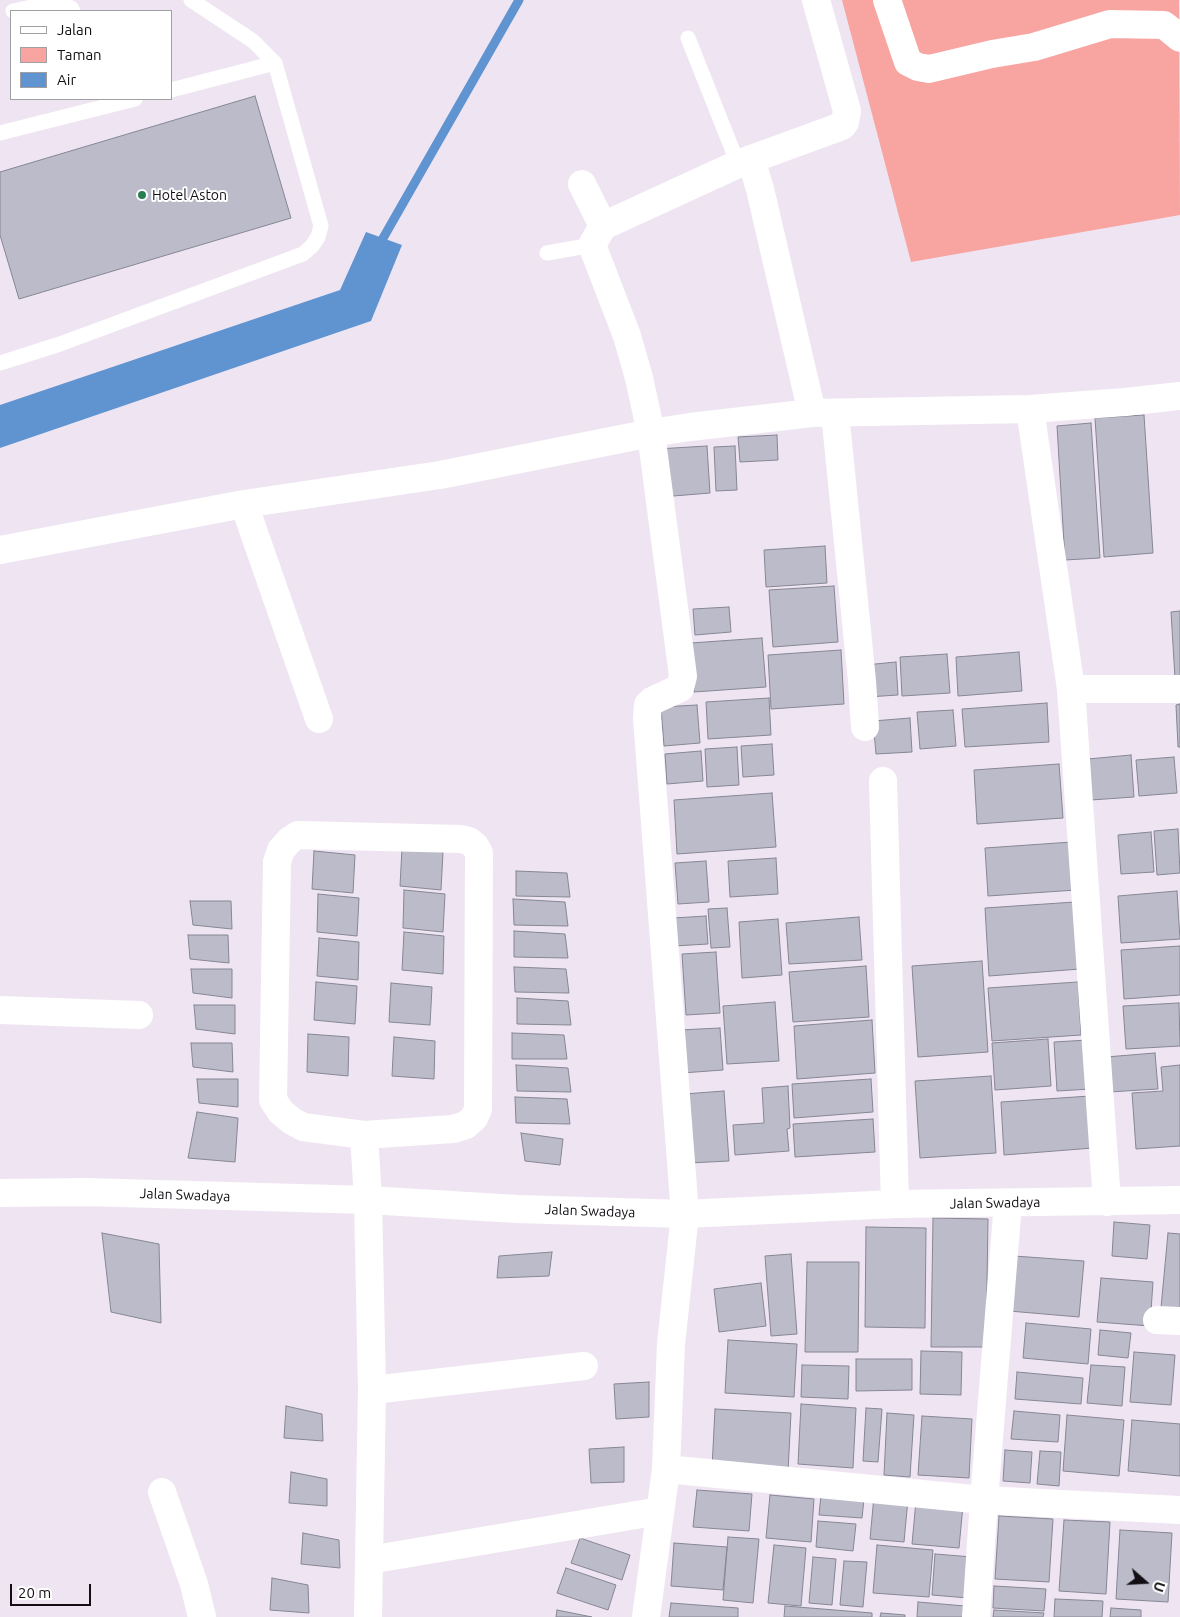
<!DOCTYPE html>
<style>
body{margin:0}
#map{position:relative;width:1180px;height:1617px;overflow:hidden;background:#efe5f2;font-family:Ubuntu,sans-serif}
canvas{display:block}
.legend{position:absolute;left:10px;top:10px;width:162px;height:90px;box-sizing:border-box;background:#fff;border:1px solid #a09fa1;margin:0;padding:6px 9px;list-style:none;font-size:15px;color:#120e13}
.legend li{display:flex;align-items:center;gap:10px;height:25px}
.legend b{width:25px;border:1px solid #a09fa1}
.north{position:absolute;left:1120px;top:1557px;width:50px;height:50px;-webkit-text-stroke:4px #fff;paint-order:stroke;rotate:109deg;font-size:14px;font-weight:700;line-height:20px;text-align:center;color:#120e13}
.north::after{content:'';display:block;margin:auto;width:18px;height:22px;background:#120e13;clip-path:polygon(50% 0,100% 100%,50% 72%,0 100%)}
.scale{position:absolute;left:10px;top:1584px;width:81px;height:22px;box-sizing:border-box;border:2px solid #120e13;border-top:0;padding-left:6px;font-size:15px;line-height:18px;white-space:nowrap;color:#120e13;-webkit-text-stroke:4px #fff;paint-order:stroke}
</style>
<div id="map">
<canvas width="1180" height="1617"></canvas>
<ul class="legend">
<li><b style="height:6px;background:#fff"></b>Jalan</li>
<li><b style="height:14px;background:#f8a4a0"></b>Taman</li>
<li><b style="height:14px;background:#6094d1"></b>Air</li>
</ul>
<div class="north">U</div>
<div class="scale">20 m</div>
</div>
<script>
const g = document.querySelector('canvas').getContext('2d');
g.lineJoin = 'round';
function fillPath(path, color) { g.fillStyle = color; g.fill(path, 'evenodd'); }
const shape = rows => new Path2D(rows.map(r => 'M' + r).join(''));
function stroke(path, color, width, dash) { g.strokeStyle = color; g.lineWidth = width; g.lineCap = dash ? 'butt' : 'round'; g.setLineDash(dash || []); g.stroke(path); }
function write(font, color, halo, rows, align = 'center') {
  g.font = font + ' Ubuntu,sans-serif'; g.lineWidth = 4; g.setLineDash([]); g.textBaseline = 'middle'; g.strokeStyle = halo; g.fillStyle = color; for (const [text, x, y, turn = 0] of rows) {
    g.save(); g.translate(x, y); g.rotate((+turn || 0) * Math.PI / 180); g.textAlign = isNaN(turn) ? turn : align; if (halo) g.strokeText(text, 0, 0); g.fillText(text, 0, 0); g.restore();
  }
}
const green = shape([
 [842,0,1179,0,1180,215,911,262]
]);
const water = shape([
 [366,232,402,245,371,321,0,448,0,405,340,290]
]);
const stream = shape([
 [378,247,519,0]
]);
const building = shape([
 [255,96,291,218,19,299,0,235,0,172,255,96],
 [1144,415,1153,553,1104,557,1095,418,1144,415],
 [1091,423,1100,558,1065,560,1057,426,1091,423],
 [777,435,778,460,740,462,738,437,777,435],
 [707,446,710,493,661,497,657,449,707,446],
 [735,446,737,490,716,491,714,447,735,446],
 [825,546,827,583,766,587,764,550,825,546],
 [834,586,838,642,773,647,769,590,834,586],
 [729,607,731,632,695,635,693,609,729,607],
 [1180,611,1180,677,1175,678,1171,612,1180,611],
 [762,638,766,687,694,692,691,643,762,638],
 [841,650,844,704,771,709,768,655,841,650],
 [1019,652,1022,691,958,696,956,657,1019,652],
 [947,654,950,693,902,696,900,657,947,654],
 [896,662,898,695,867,697,865,665,896,662],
 [769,698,771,735,708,739,706,702,769,698],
 [1047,703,1049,742,965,747,962,709,1047,703],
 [1180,704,1180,747,1178,747,1176,705,1180,704],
 [697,705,700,743,664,746,661,707,697,705],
 [953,710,956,746,920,749,917,712,953,710],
 [910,718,912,752,876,754,873,721,910,718],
 [772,744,774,775,743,777,741,746,772,744],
 [737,747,739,785,707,787,705,749,737,747],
 [701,751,703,781,667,784,665,754,701,751],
 [1131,755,1134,797,1091,800,1088,759,1131,755],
 [1174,757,1177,793,1139,796,1136,760,1174,757],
 [1059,764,1063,818,977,824,974,770,1059,764],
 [772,793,776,847,677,854,674,800,772,793],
 [1178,829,1180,873,1157,875,1154,831,1178,829],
 [1151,832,1154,872,1121,874,1118,835,1151,832],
 [1072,842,1076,890,988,896,985,848,1072,842],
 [402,848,443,852,441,890,400,886,402,848],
 [314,851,355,855,353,893,312,889,314,851],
 [776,858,778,894,730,897,728,861,776,858],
 [706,861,709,902,678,904,675,863,706,861],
 [516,871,567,873,570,897,516,896,516,871],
 [404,890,445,894,443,932,403,928,404,890],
 [1177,891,1180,939,1121,943,1118,896,1177,891],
 [318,894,359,898,357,936,317,932,318,894],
 [513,899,565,902,568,926,514,925,513,899],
 [190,901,231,901,232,929,193,925,190,901],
 [1075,902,1080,969,989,976,985,908,1075,902],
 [727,908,730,947,711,948,708,909,727,908],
 [706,916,708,944,674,946,673,918,706,916],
 [859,917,862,960,789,964,786,923,859,917],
 [778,919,782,975,742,978,739,922,778,919],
 [514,931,565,934,568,958,514,957,514,931],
 [404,932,444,936,443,974,402,970,404,932],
 [188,935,228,935,229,963,190,959,188,935],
 [319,938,359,942,358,980,317,976,319,938],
 [1180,946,1180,995,1124,999,1121,950,1180,946],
 [716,952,720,1013,686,1015,682,954,716,952],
 [982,961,988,1052,918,1057,912,966,982,961],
 [866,966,869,1017,793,1022,789,972,866,966],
 [514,967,566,969,569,993,515,992,514,967],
 [191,969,232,969,232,998,193,993,191,969],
 [316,982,357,986,355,1024,314,1020,316,982],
 [1078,982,1081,1035,992,1041,988,988,1078,982],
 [391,983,432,987,430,1025,389,1022,391,983],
 [517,998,568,1001,571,1025,517,1024,517,998],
 [775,1002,779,1061,727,1064,723,1006,775,1002],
 [1179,1003,1180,1046,1126,1049,1123,1006,1179,1003],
 [194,1005,235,1005,235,1034,196,1029,194,1005],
 [872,1020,875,1073,797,1079,794,1026,872,1020],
 [720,1028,723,1070,682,1073,680,1030,720,1028],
 [512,1033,564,1035,567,1059,512,1059,512,1033],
 [308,1034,349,1037,348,1076,307,1072,308,1034],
 [394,1037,435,1041,434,1079,392,1076,394,1037],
 [1048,1039,1051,1086,995,1090,992,1043,1048,1039],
 [1088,1040,1091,1089,1057,1091,1054,1042,1088,1040],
 [191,1043,232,1043,233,1072,193,1067,191,1043],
 [1155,1053,1158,1089,1109,1092,1106,1057,1155,1053],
 [516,1065,568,1068,571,1092,517,1091,516,1065],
 [1180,1065,1180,1146,1136,1149,1132,1093,1163,1091,1161,1067,1180,1065],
 [991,1076,996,1153,920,1158,915,1081,991,1076],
 [197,1079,238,1079,238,1107,199,1103,197,1079],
 [871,1079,873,1112,794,1118,792,1084,871,1079],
 [788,1086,790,1128,787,1129,789,1151,735,1155,733,1125,764,1123,762,1088,788,1086],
 [724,1091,729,1161,689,1163,684,1094,724,1091],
 [1090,1096,1093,1148,1004,1155,1001,1102,1090,1096],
 [515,1097,567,1099,570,1124,516,1123,515,1097],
 [197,1112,238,1118,235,1162,188,1158,197,1112],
 [873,1119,875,1152,795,1157,793,1124,873,1119],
 [521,1133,563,1139,560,1165,525,1161,521,1133],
 [933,1218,988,1219,986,1347,931,1347,933,1218],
 [1114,1222,1150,1225,1147,1259,1112,1256,1114,1222],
 [866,1227,926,1228,925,1328,865,1327,866,1227],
 [102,1233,159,1244,161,1323,111,1312,102,1233],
 [1168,1233,1180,1234,1180,1320,1160,1318,1168,1233],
 [552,1252,549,1276,497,1278,499,1256,552,1252],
 [791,1254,797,1334,771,1336,765,1256,791,1254],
 [1014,1256,1084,1261,1079,1317,1009,1311,1014,1256],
 [807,1262,859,1262,858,1352,805,1352,807,1262],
 [1101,1278,1153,1282,1150,1326,1097,1322,1101,1278],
 [761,1283,766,1326,719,1332,714,1289,761,1283],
 [1026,1323,1091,1329,1088,1364,1023,1358,1026,1323],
 [1100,1330,1131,1333,1128,1358,1098,1355,1100,1330],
 [728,1340,797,1344,794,1397,725,1393,728,1340],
 [921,1351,962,1352,961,1395,920,1394,921,1351],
 [1134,1352,1175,1355,1171,1405,1130,1402,1134,1352],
 [856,1359,912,1359,912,1390,856,1391,856,1359],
 [802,1365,849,1366,848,1399,801,1397,802,1365],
 [1091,1365,1125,1367,1122,1406,1087,1403,1091,1365],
 [1017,1372,1083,1378,1081,1404,1015,1399,1017,1372],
 [649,1382,649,1417,616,1419,614,1384,649,1382],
 [801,1404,856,1408,853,1468,798,1464,801,1404],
 [286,1406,322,1414,323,1441,284,1438,286,1406],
 [866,1408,882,1409,878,1462,863,1461,866,1408],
 [715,1409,791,1413,788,1472,712,1468,715,1409],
 [1014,1411,1060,1415,1058,1442,1011,1439,1014,1411],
 [887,1413,914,1415,910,1477,884,1475,887,1413],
 [1067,1415,1124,1420,1119,1476,1063,1471,1067,1415],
 [922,1416,972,1419,969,1478,918,1475,922,1416],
 [1132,1420,1180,1424,1180,1476,1128,1471,1132,1420],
 [624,1447,624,1482,591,1483,589,1449,624,1447],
 [1005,1450,1032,1452,1030,1483,1003,1481,1005,1450],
 [1040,1451,1061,1452,1059,1486,1037,1484,1040,1451],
 [291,1472,327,1479,327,1506,289,1503,291,1472],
 [697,1490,752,1494,749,1531,693,1527,697,1490],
 [770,1495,814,1499,811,1542,766,1538,770,1495],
 [821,1495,864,1499,862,1518,819,1515,821,1495],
 [874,1496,908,1499,904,1542,870,1539,874,1496],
 [916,1501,963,1505,959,1548,912,1544,916,1501],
 [999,1516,1053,1519,1049,1582,995,1579,999,1516],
 [1064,1520,1110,1522,1106,1594,1059,1591,1064,1520],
 [818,1521,856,1524,853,1551,816,1547,818,1521],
 [1120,1530,1172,1533,1168,1602,1116,1599,1120,1530],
 [303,1533,339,1540,340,1568,301,1564,303,1533],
 [728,1537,759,1539,753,1603,723,1600,728,1537],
 [580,1538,630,1555,622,1580,571,1563,580,1538],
 [674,1543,727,1547,723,1590,671,1586,674,1543],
 [774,1545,806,1548,801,1606,768,1603,774,1545],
 [877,1545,933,1550,929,1597,873,1593,877,1545],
 [935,1554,972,1557,968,1598,932,1595,935,1554],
 [813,1557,836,1559,832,1605,809,1603,813,1557],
 [844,1561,867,1562,863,1607,840,1605,844,1561],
 [566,1568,616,1585,608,1610,557,1593,566,1568],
 [272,1578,308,1585,309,1613,270,1610,272,1578],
 [994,1586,1046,1589,1044,1611,993,1608,994,1586],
 [1055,1599,1103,1601,1102,1617,1054,1617,1055,1599],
 [918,1602,965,1606,964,1617,917,1617,918,1602],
 [671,1603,738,1608,738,1617,669,1617,671,1603],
 [785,1606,872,1613,872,1617,784,1617,785,1606],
 [1111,1608,1141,1610,1141,1617,1110,1617,1111,1608],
 [557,1610,592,1617,556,1617,557,1610],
 [994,1610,1044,1613,1043,1617,993,1617,994,1610],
 [881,1613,905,1615,905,1617,880,1617,881,1613]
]);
const lane = shape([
 [13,11,51,3,63,4,71,8,73,11],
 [688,38,738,164],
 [171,90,275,63],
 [0,133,135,99],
 [547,253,592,245],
 [0,363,60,344,303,254,312,246,318,237,321,226,275,63,253,41,191,0]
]);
const street = shape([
 [887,0,908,62,918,67,929,69,992,54,1034,47,1110,24,1164,25,1180,38],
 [751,159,760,189,812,413],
 [582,184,603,226,592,245,627,336,639,378,651,433,683,676,680,688,652,701,648,705,647,718,685,1214,671,1344,666,1469,646,1617],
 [603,226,738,164,842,126,845,122,847,111,816,0],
 [1030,409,1071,689,1107,1202],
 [835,413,862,681,865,727],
 [244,504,319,719],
 [0,550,244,504,440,475,651,433,690,427,812,413,1030,409,1125,402,1180,396],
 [1071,689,1180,689],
 [883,781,895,1204],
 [298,835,461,839,469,841,475,846,479,853,478,1109,474,1118,466,1125,453,1129,364,1135,303,1127,292,1121,281,1112,273,1100,277,862,281,850,290,840,298,835],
 [0,1010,139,1015],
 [364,1135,368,1200,372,1390,368,1617],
 [1157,1320,1180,1321],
 [372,1390,584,1366],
 [666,1469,984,1500,1180,1510],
 [162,1492,194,1584,202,1617],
 [369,1560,660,1511],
 [976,1617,984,1500,1008,1203]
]);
const secondary = shape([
 [0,1193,86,1192,368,1200,517,1209,685,1214,895,1204,1180,1200]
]);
const markers = [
 [142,195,5,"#287e51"]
];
const poiNames = [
 ["Hotel Aston",152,195]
];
const streetNames = [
 ["Jalan Swadaya",185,1195,2],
 ["Jalan Swadaya",995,1203,-1],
 ["Jalan Swadaya",590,1211,2]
];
fillPath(green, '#f8a4a0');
fillPath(water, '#6094d1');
stroke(stream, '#6094d1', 9);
fillPath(building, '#bbbbca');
stroke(building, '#868694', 1);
stroke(lane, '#fff', 15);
stroke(street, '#fff', 28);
stroke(secondary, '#fff', 28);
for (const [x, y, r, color] of markers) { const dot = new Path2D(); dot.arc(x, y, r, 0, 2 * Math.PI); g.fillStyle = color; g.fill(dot); stroke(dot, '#fff', 2); }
write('14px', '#120e13', '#fff', poiNames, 'left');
write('14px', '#120e13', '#fff', streetNames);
</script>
